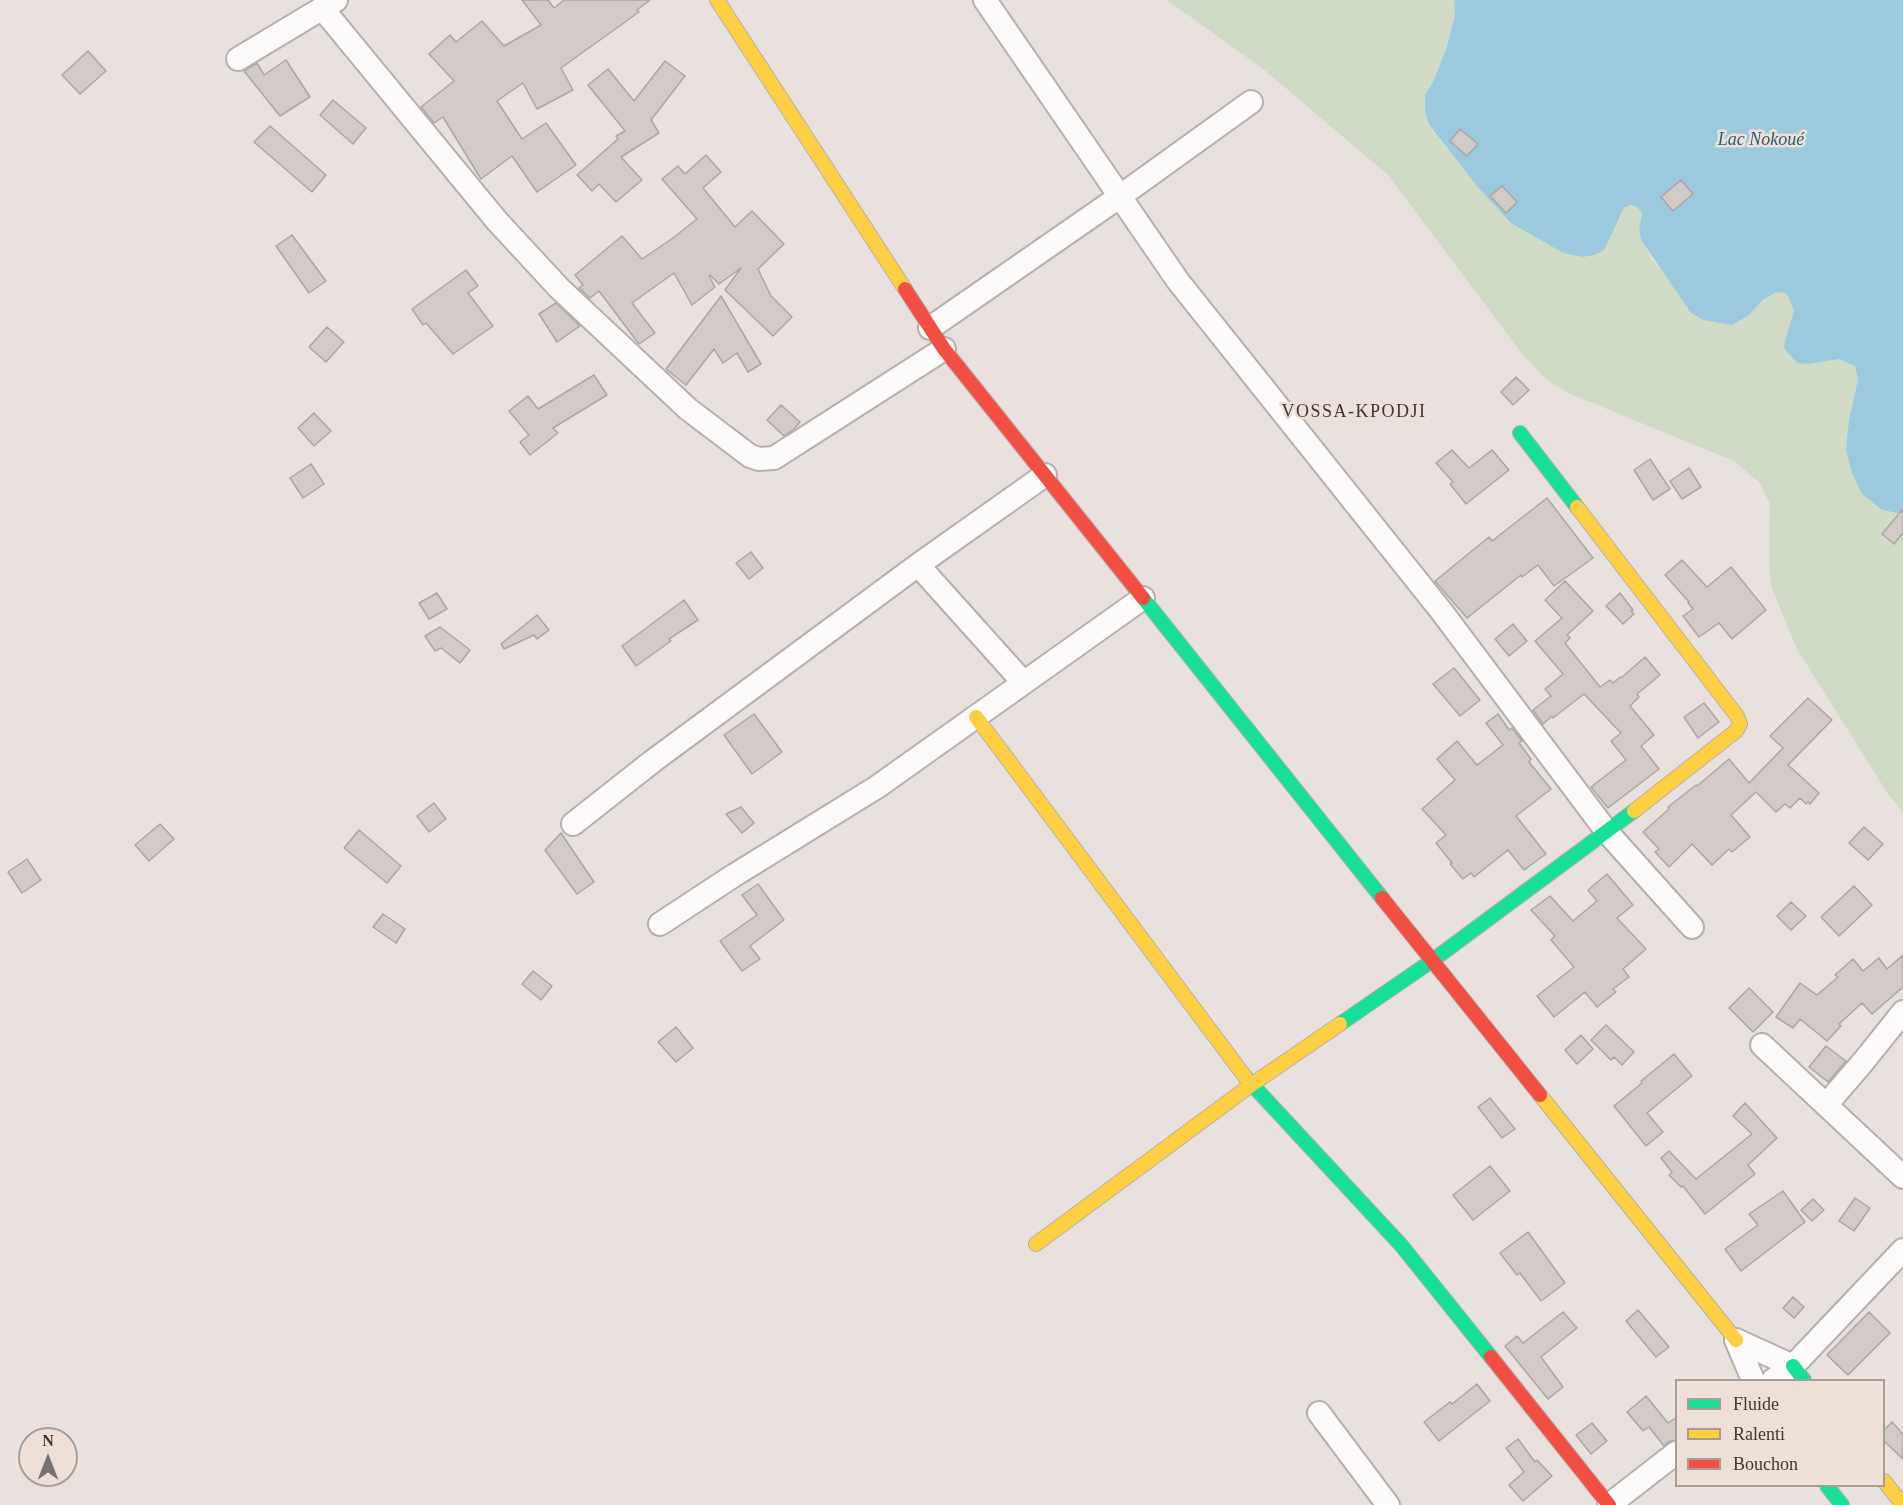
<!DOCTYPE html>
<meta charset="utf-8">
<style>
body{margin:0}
#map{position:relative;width:1903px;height:1505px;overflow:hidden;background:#e9e1dd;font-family:Georgia,serif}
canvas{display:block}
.legend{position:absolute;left:1675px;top:1379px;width:210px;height:108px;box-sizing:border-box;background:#efe0d7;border:2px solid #a89d96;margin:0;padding:8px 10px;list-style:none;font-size:18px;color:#3d3834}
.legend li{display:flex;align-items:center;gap:12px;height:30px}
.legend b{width:30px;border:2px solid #a89d96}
.north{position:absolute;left:18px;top:1427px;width:60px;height:60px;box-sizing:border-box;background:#efe0d7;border:2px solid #a89d96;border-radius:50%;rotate:0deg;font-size:16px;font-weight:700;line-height:24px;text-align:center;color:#3d3834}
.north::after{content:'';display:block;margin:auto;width:21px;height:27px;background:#79736f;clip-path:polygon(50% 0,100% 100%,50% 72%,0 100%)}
</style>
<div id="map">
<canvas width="1903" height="1505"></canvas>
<ul class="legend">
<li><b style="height:8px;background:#16e098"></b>Fluide</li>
<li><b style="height:8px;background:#ffcf43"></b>Ralenti</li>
<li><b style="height:8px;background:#f24e42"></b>Bouchon</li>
</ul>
<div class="north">N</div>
</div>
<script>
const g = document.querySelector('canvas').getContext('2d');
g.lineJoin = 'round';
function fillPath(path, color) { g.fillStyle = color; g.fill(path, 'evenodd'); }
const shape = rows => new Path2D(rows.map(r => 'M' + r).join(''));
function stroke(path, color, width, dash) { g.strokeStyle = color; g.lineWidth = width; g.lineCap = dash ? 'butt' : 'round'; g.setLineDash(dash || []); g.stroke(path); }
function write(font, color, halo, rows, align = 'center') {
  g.font = font + ' Georgia,serif'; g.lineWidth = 5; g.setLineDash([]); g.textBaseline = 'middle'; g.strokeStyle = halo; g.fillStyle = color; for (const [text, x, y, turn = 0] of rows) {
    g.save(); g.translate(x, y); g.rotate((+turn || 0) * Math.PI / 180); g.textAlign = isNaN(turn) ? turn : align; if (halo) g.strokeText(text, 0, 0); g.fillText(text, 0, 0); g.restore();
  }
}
const green = shape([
 [1167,0,1454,0,1455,15,1447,46,1433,82,1425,95,1430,127,1476,185,1540,239,1563,253,1583,257,1595,255,1620,218,1624,208,1631,205,1637,207,1642,213,1639,229,1650,257,1668,278,1691,313,1749,315,1764,299,1777,292,1784,293,1788,296,1794,311,1793,317,1808,364,1839,359,1855,366,1858,379,1849,420,1847,450,1903,514,1903,812,1888,794,1797,649,1771,586,1769,558,1770,504,1759,482,1734,461,1568,393,1546,379,1523,355,1388,175,1262,68]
]);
const water = shape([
 [1454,0,1903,0,1903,514,1882,510,1862,494,1852,473,1846,450,1849,420,1858,379,1855,366,1839,359,1808,364,1797,363,1784,348,1785,341,1794,311,1788,296,1785,293,1777,292,1764,299,1749,315,1732,325,1703,320,1691,313,1641,240,1639,229,1642,213,1637,207,1631,205,1624,208,1604,250,1595,255,1583,257,1563,253,1511,223,1476,185,1430,126,1425,112,1425,95,1433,82,1447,46,1455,15]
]);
const building = shape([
 [522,0,548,0,554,8,564,0,650,0,637,10,639,12,561,68,573,90,537,109,523,83,497,101,522,139,546,123,576,165,537,192,512,156,481,179,443,117,434,123,421,107,454,81,429,54,450,35,456,42,482,21,504,46,541,25,522,0],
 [88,51,106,71,80,94,62,75,88,51],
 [286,60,310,97,280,116,244,71,257,63,264,75,286,60],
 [665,61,685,76,651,120,659,133,621,157,642,180,616,202,599,184,592,191,577,175,618,139,616,136,625,131,588,85,608,69,634,101,665,61],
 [333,100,366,128,353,144,320,115,333,100],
 [270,126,326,175,312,192,254,142,270,126],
 [1460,129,1478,144,1467,156,1450,141,1460,129],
 [706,155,721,172,703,188,735,227,752,211,784,244,758,269,771,296,792,317,773,336,725,290,741,268,719,284,710,275,709,276,715,287,692,305,674,273,632,303,655,333,639,344,599,291,590,298,579,288,583,285,575,275,622,236,642,259,673,238,697,219,662,179,678,166,685,174,706,155],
 [1681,180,1693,194,1673,211,1661,197,1681,180],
 [1502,186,1517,202,1506,213,1490,196,1502,186],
 [292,235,326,281,309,293,276,246,292,235],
 [466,270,478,286,468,293,493,326,453,354,426,323,423,325,412,309,466,270],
 [721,296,761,364,748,372,737,353,723,363,714,349,686,385,666,369,721,296],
 [556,303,580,326,557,342,539,314,556,303],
 [327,327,344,342,326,362,309,347,327,327],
 [594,375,607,395,553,428,558,433,530,455,520,442,529,435,509,411,528,396,538,409,594,375],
 [1516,377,1529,390,1513,405,1501,392,1516,377],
 [781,405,800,422,794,429,784,436,767,420,781,405],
 [314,413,331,431,314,446,298,428,314,413],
 [1452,450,1469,468,1492,450,1509,470,1466,504,1450,484,1453,482,1436,463,1452,450],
 [1650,459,1670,489,1653,500,1634,470,1650,459],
 [311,464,324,484,303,498,290,478,311,464],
 [1689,468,1701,487,1682,499,1670,481,1689,468],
 [1547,498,1593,558,1554,586,1538,565,1522,577,1521,575,1467,618,1435,581,1489,537,1492,541,1547,498],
 [1903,509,1903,533,1894,544,1882,534,1903,509],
 [751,552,763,568,749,579,736,563,751,552],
 [1682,560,1707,587,1731,567,1766,610,1732,639,1719,623,1699,637,1683,616,1693,609,1688,603,1689,602,1665,575,1682,560],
 [1565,581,1593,611,1567,635,1570,638,1565,643,1600,687,1610,680,1613,683,1620,677,1621,678,1645,657,1660,675,1637,694,1639,697,1630,706,1654,735,1641,746,1659,769,1608,808,1591,787,1626,760,1611,741,1621,733,1584,694,1553,718,1552,716,1543,724,1533,710,1551,696,1545,689,1563,674,1535,641,1562,618,1545,600,1565,581],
 [437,593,447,609,429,619,419,603,437,593],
 [1620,593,1633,610,1631,611,1634,614,1623,624,1606,606,1620,593],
 [684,600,698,620,669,639,671,641,636,666,622,646,684,600],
 [537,615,549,630,537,639,534,635,504,649,501,644,537,615],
 [1513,624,1527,641,1509,656,1495,639,1513,624],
 [440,627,470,650,460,663,441,648,435,651,425,636,440,627],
 [1454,668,1480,700,1460,716,1433,684,1454,668],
 [1808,698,1832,720,1788,765,1819,793,1810,804,1808,802,1806,804,1800,798,1790,808,1785,804,1776,812,1756,792,1731,815,1750,837,1732,852,1729,849,1712,865,1692,844,1669,867,1655,852,1659,849,1643,832,1669,809,1668,807,1696,785,1697,786,1729,759,1749,783,1783,748,1770,736,1808,698],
 [1704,703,1719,722,1698,738,1684,717,1704,703],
 [754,714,782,752,752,774,724,735,754,714],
 [1498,714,1509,730,1512,728,1522,741,1519,743,1531,759,1529,762,1551,789,1516,816,1546,854,1524,870,1508,850,1474,877,1471,873,1463,879,1450,864,1452,863,1436,843,1446,835,1422,809,1455,780,1437,759,1457,741,1477,765,1503,745,1486,723,1498,714],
 [434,803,446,819,429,832,417,816,434,803],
 [741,807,754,823,742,833,726,814,741,807],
 [160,824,174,839,149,861,135,845,160,824],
 [1864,827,1883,844,1868,860,1849,843,1864,827],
 [359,830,401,866,387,883,344,848,359,830],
 [561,833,594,882,577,894,545,850,561,833],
 [27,859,41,880,22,893,8,872,27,859],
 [1607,874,1633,905,1617,918,1646,949,1623,969,1629,977,1613,989,1616,992,1597,1007,1585,992,1554,1017,1537,996,1574,967,1551,940,1555,936,1531,910,1550,896,1573,921,1597,901,1588,890,1607,874],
 [758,884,784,920,750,946,760,959,742,971,720,941,757,915,742,895,758,884],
 [1854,886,1872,905,1839,936,1821,917,1854,886],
 [1791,902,1806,916,1791,930,1777,916,1791,902],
 [383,914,405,929,396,943,373,927,383,914],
 [1903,955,1903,987,1872,1014,1862,1003,1839,1024,1841,1026,1827,1041,1800,1019,1793,1028,1776,1017,1800,983,1817,995,1838,977,1835,975,1853,959,1863,971,1879,958,1887,969,1903,955],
 [533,971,552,986,541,1000,522,984,533,971],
 [1749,988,1773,1012,1753,1032,1729,1008,1749,988],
 [1606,1025,1634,1052,1622,1065,1614,1057,1611,1060,1591,1040,1606,1025],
 [676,1027,693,1048,676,1062,658,1042,676,1027],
 [1581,1035,1593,1049,1577,1064,1565,1050,1581,1035],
 [1826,1046,1846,1061,1828,1082,1809,1067,1826,1046],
 [1674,1054,1692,1076,1647,1113,1663,1132,1646,1146,1614,1106,1642,1083,1641,1081,1674,1054],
 [1490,1098,1515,1129,1502,1138,1478,1107,1490,1098],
 [1745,1103,1777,1138,1748,1165,1755,1174,1705,1214,1683,1186,1681,1187,1669,1175,1672,1172,1661,1158,1669,1151,1696,1179,1752,1134,1733,1116,1745,1103],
 [1490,1166,1510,1191,1473,1220,1453,1195,1490,1166],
 [1783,1191,1805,1222,1741,1271,1725,1249,1758,1225,1749,1214,1783,1191],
 [1855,1198,1870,1208,1854,1231,1839,1221,1855,1198],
 [1813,1199,1824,1210,1812,1221,1801,1210,1813,1199],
 [1528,1232,1565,1283,1541,1301,1520,1273,1517,1275,1500,1253,1528,1232],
 [1793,1297,1804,1307,1794,1318,1783,1308,1793,1297],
 [1638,1310,1669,1347,1656,1357,1626,1321,1638,1310],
 [1563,1312,1577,1328,1541,1357,1563,1387,1548,1399,1505,1346,1517,1336,1523,1343,1563,1312],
 [1869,1312,1890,1333,1848,1375,1827,1355,1869,1312],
 [1477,1384,1490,1401,1439,1441,1424,1422,1450,1402,1452,1404,1477,1384],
 [1646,1396,1668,1423,1677,1417,1677,1440,1668,1442,1664,1446,1649,1427,1643,1431,1627,1412,1646,1396],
 [1892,1422,1903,1434,1903,1459,1884,1441,1884,1430,1892,1422],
 [1592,1423,1607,1441,1591,1454,1576,1435,1592,1423],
 [1518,1439,1535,1462,1537,1460,1552,1476,1523,1501,1509,1485,1524,1472,1506,1448,1518,1439]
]);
const street = shape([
 [985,0,1178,281,1442,612,1607,832,1692,927],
 [322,8,497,221,559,288,688,409,750,456,759,459,774,458,944,349],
 [238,59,336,0],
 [930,328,1119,197,1251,102],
 [918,565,1023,682],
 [573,824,653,761,918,565,1045,475],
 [660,924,733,876,877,787,1143,598],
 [1762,1045,1903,1177],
 [1826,1105,1863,1062,1903,1012],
 [1736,1340,1793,1366],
 [1736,1340,1753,1380],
 [1773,1380,1793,1366,1903,1250],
 [1319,1413,1388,1505],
 [1609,1505,1676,1453]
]);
const fast = shape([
 [1520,433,1577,507],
 [1143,598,1382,898],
 [1340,1024,1433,960,1634,811],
 [1246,1078,1401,1245,1491,1357],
 [1793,1366,1804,1380],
 [1827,1486,1842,1505]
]);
const slow = shape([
 [717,0,905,289],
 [1577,507,1737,716,1740,724,1736,731,1634,811],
 [976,717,1246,1078],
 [1540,1095,1736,1340],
 [1036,1244,1251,1085,1340,1024],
 [1884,1481,1903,1505]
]);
const jam = shape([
 [905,289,944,349,1143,598],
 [1382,898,1540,1095],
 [1491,1357,1609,1505]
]);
const waterNames = [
 ["Lac Nokoué",1761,140]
];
const neighbourhoodNames = [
 ["VOSSA-KPODJI",1354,412]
];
fillPath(green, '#d0dbc6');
fillPath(water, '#9bcade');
fillPath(building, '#d1cac7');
stroke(building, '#aca6a3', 1.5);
stroke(street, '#b6b0ac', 26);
stroke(fast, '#b6b0ac', 16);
stroke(slow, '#b6b0ac', 16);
stroke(jam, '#b6b0ac', 16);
stroke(street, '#fcfafa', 22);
stroke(fast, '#16e098', 14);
stroke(slow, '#ffcf43', 14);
stroke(jam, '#f24e42', 14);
write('italic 18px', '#285f76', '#efe0d7', waterNames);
g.letterSpacing = '1.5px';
write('18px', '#3d3834', '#efe0d7', neighbourhoodNames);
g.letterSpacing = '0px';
</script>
